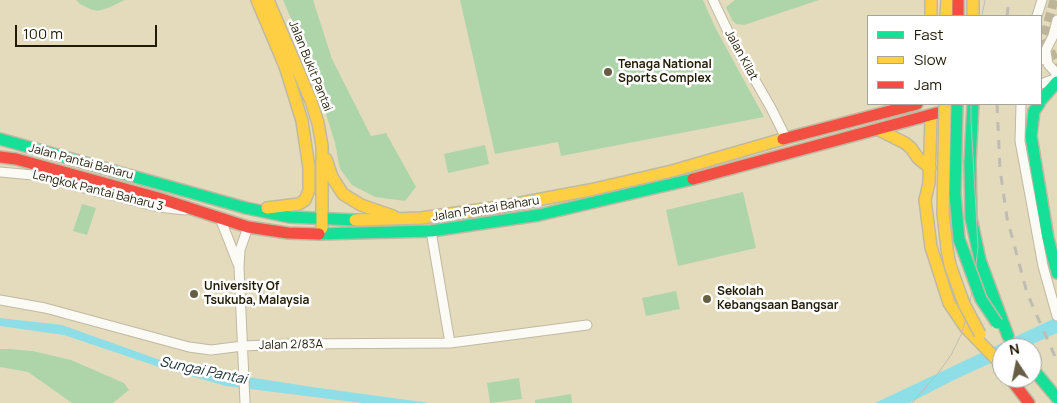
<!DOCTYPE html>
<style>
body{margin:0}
#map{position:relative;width:1057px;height:403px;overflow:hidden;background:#e4dbbd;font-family:Manrope,sans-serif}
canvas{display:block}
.legend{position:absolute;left:867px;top:15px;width:175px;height:90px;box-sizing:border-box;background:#fff;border:1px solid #a6a49b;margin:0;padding:6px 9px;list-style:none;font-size:15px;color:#211b05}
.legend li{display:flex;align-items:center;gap:10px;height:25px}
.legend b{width:25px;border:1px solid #a6a49b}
.north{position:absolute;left:992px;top:338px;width:50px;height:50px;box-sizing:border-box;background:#fff;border:1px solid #a6a49b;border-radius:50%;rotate:349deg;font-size:14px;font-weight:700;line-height:20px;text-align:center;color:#211b05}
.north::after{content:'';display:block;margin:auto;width:18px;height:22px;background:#655e45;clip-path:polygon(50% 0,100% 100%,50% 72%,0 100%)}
.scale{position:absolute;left:15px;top:25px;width:142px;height:22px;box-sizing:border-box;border:2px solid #211b05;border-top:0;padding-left:6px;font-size:15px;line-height:18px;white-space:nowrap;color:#211b05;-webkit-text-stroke:4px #fff;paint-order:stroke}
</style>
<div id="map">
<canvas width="1057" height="403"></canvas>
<ul class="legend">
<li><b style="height:6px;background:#16e098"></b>Fast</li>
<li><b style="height:6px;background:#ffcf43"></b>Slow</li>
<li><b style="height:6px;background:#f24e42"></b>Jam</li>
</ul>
<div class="north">N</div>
<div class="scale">100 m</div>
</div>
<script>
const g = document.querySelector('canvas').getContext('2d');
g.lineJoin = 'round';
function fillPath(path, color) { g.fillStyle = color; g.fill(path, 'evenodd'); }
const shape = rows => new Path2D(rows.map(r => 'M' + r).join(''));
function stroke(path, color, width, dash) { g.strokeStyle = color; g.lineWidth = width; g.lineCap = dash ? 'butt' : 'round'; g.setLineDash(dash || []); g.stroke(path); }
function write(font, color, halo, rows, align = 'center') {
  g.font = font + ' Manrope,sans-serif'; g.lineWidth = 5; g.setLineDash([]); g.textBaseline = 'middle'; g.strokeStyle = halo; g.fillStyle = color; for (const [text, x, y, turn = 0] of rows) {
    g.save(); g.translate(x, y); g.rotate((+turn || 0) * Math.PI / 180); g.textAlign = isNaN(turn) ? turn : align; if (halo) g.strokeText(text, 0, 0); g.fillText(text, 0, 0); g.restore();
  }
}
const green = shape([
 [76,0,125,0,108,8,97,11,90,9,80,4],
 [283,0,313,0,332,59,371,136,386,133,416,187,405,201,375,197,352,185,340,169,335,143,311,65],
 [460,0,703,0,715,27,764,117,561,156,558,142,495,154],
 [735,0,819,0,744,25,736,24,732,20,726,7],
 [485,145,489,164,448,173,444,154],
 [743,192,756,248,678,266,666,210],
 [82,204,96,208,87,235,73,231],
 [676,291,680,309,646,316,642,298],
 [0,349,9,349,33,351,71,360,124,383,129,390,113,403,72,403,28,372,0,367],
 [519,378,522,399,490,403,487,383],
 [571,394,572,403,535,403,535,400]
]);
const water = shape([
 [1057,317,1057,333,1024,348,1002,348,1002,358,956,379,909,403,875,403],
 [0,318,62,325,160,360,222,373,319,388,430,403,362,403,226,386,156,366,64,335,0,326]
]);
const streetTunnel = shape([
 [1054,0,1044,37,1057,65]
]);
const street = shape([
 [713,0,732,40,771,108,786,138],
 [1037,16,1042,0],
 [1046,52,1048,64,1057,74],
 [1041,60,1053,36,1057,20],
 [1041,84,1057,78],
 [1021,105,1020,141,1027,179,1043,266,1057,316],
 [0,172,33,175,158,207,185,210],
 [220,218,238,264],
 [431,231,450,343],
 [0,300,45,308,189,347,211,350,243,346,290,344,450,343,587,325],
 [245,403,239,267,240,250,248,227]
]);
const fast = shape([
 [1041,100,1057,82],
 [973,104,970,162,971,218,980,260,1008,336],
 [1039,104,1034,111,1031,136,1048,238,1057,273],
 [0,139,246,208,289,217,355,220],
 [319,234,431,231,539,215,693,179],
 [1032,368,1057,398]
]);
const slow = shape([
 [257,0,285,66,302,121,309,168,309,190,305,200,299,204,267,208],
 [268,0,311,101,318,123,322,146,322,228],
 [931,0,931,16],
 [973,0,973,16],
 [946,16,947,0],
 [931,115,929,183,925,200,931,247,949,303,966,328,998,361],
 [877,129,905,143,911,148,918,158,930,168],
 [326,159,332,177,343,194,361,205,393,216],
 [355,220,421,218,499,207,590,190,672,171,783,139]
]);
const jam = shape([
 [958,0,958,16],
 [783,139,917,104],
 [0,157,16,159,158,198,248,227,288,233,319,234],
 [693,179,937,113],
 [1010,378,1029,403]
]);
const tram = shape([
 [982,16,985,0],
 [912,403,939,372,951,355,961,335,967,316,974,282,978,247,971,121,971,104]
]);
const rail = shape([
 [1007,16,1009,0],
 [997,104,1000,169,1007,218,1027,293,1057,361]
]);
const fastBridge = shape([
 [957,104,955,194,959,239,981,299,997,323]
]);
const slowBridge = shape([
 [945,104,943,213,947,249,950,265,964,304,980,334]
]);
const markers = [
 [608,72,5,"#655e45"],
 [194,294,5,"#655e45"],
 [707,299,5,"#655e45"]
];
const streetNames = [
 ["Jalan Kilat",741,55,61],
 ["Jalan Bukit Pantai",310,66,68],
 ["Jalan Pantai Baharu",81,162,15],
 ["Lengkok Pantai Baharu 3",98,191,14],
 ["Jalan Pantai Baharu",486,209,-9],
 ["Jalan 2/83A",291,345,-1]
];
const poiNames = [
 ["Tenaga National",618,65],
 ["Sports Complex",618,79],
 ["University Of",204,287],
 ["Tsukuba, Malaysia",204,301],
 ["Sekolah",717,292],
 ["Kebangsaan Bangsar",717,306]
];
const waterNames = [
 ["Sungai Pantai",203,371,12]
];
fillPath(green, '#aed5aa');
fillPath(water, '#8edee7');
stroke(streetTunnel, '#bdb598', 9, [9, 4.5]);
stroke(street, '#c0b9a1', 11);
stroke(fast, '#c0b9a1', 14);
stroke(slow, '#c0b9a1', 14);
stroke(jam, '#c0b9a1', 14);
stroke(street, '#fbfaf5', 9);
stroke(fast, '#16e098', 11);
stroke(slow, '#ffcf43', 11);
stroke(jam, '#f24e42', 11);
stroke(tram, '#bfbcb4', 1);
stroke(rail, '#bfbcb4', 3, [9, 9]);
stroke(fastBridge, '#c0b9a1', 14, []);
stroke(slowBridge, '#c0b9a1', 14, []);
stroke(fastBridge, '#16e098', 11);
stroke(slowBridge, '#ffcf43', 11);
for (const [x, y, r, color] of markers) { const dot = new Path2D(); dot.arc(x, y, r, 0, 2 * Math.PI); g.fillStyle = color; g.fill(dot); stroke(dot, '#fff', 2); }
write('12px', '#211b05', '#fff', streetNames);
write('bold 12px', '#211b05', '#fff', poiNames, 'left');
write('italic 14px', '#192e33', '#fff', waterNames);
</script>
